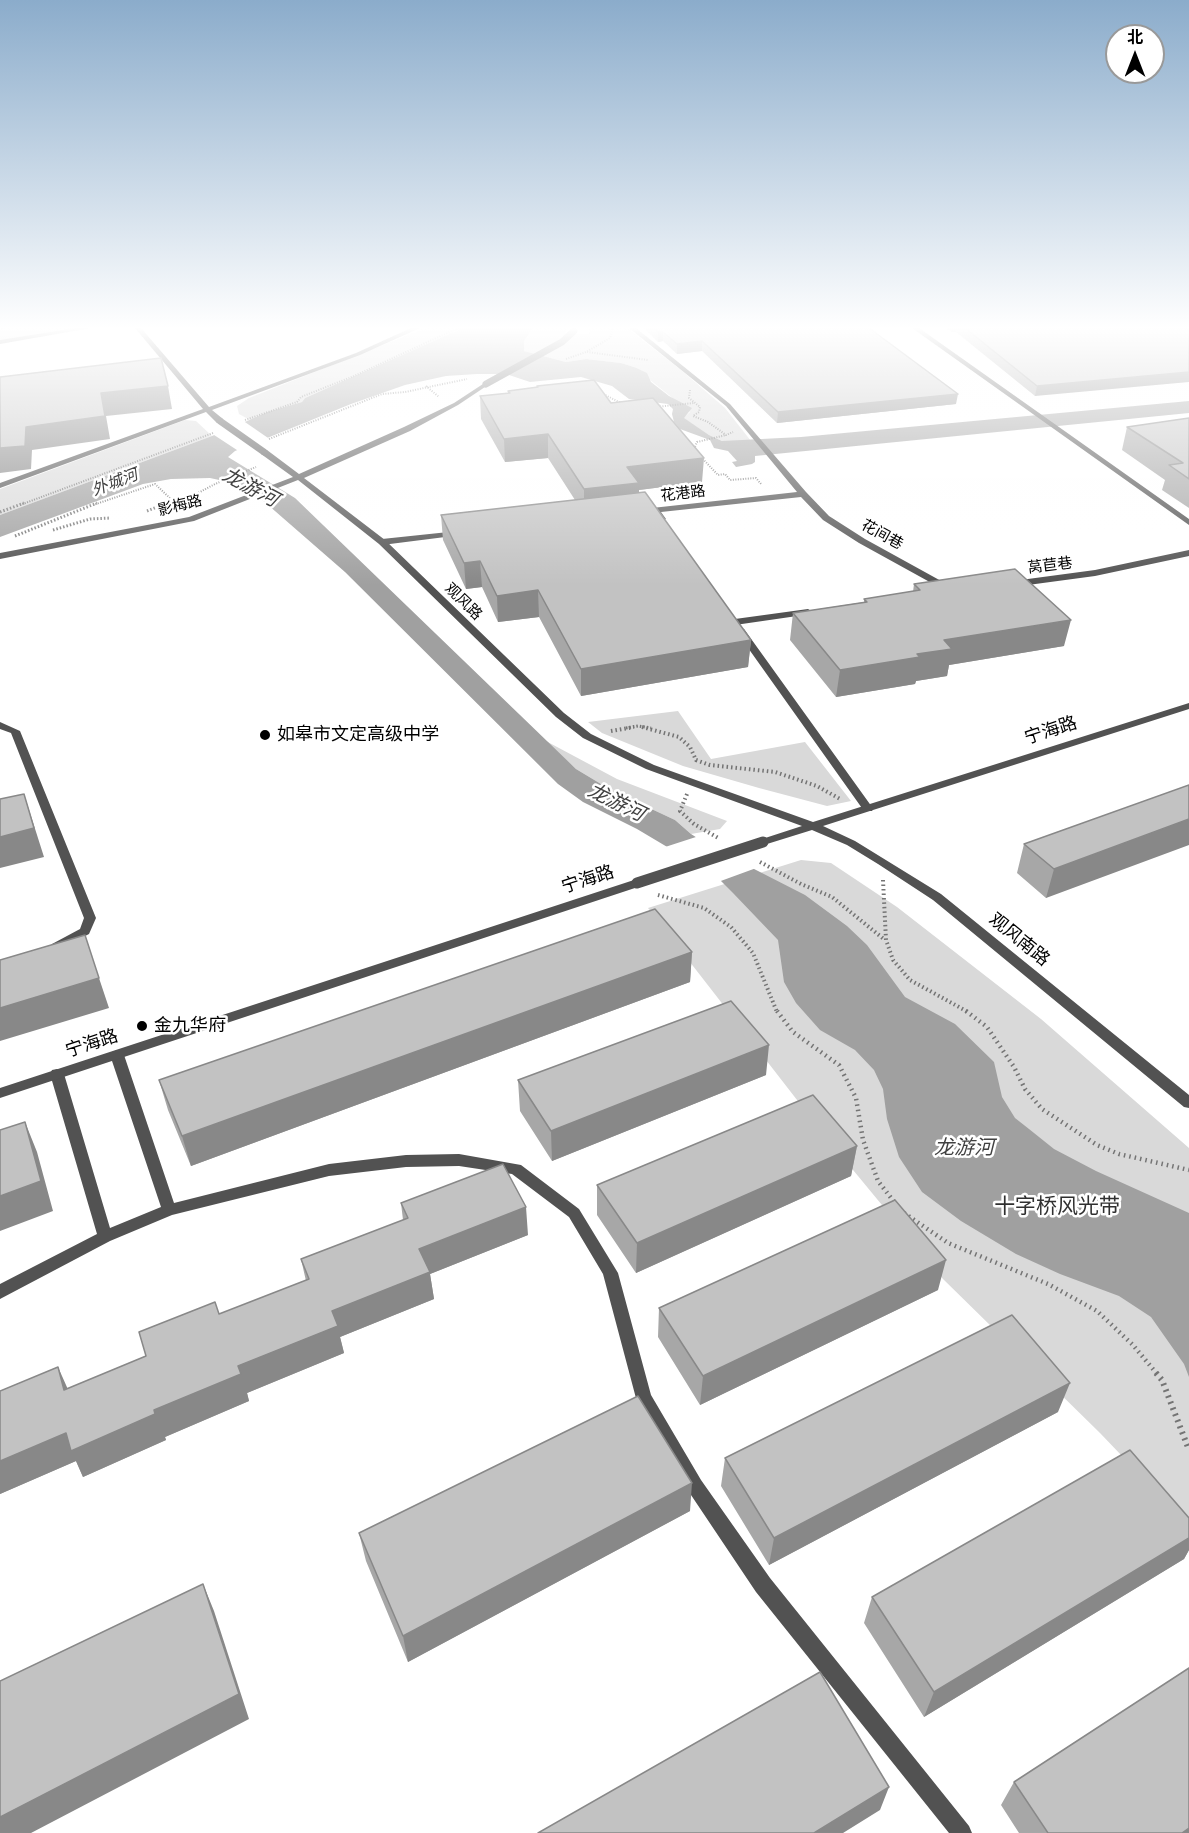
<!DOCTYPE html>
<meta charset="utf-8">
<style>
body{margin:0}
#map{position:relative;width:1189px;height:1833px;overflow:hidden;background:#fff;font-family:Arial,"Noto Sans SC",sans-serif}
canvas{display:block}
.north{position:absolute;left:1105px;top:24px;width:60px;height:60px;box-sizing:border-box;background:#fff;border:2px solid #999;border-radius:50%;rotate:0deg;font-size:16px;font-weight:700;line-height:24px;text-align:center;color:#000}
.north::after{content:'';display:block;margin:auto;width:21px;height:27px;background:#000;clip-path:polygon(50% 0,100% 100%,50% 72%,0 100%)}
</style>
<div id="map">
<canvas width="1189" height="1833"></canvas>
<div class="north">北</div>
</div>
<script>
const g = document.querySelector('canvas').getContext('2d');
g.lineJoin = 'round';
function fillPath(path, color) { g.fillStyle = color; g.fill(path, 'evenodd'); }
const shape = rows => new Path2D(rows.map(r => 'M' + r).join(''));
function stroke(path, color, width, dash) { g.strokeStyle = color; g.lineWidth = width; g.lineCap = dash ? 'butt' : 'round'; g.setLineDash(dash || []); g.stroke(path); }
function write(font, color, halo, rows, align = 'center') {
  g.font = font + ' Arial,"Noto Sans SC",sans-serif'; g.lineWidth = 5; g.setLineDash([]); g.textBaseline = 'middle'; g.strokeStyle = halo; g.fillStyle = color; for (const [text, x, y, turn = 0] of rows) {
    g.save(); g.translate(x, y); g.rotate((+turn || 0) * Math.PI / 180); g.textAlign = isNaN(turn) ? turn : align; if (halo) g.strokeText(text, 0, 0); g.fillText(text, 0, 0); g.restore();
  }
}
const green = shape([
 [3,328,85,328,0,341,0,329],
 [426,328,463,328,305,398,302,402,250,420,239,414,237,406,249,398],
 [533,328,566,328,565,334,589,334,590,328,627,328,681,370,725,408,751,441,722,441,709,435,683,418,690,412,634,367,621,363,586,359,566,362,524,351,524,341],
 [185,420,196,421,212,436,0,515,0,489],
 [678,711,711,759,805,742,851,801,827,806,759,788,683,766,602,733,588,722],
 [544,740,617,779,727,821,720,829,691,834,675,820,611,790,576,769],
 [801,860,831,863,897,907,1041,1019,1189,1148,1189,1526,1100,1433,943,1279,825,1136,648,908]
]);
const water = shape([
 [463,328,533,328,524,341,524,351,566,362,586,359,621,363,634,367,647,373,651,382,669,396,692,408,684,418,709,435,722,441,801,437,1189,401,1189,413,755,456,755,462,752,464,736,467,732,462,737,461,728,451,714,448,710,440,680,429,674,422,672,414,673,409,668,404,629,399,612,386,581,377,530,382,506,374,477,374,446,376,405,385,351,404,235,451,228,457,295,498,576,769,611,790,675,820,691,834,713,848,805,895,847,926,867,945,905,997,955,1024,994,1062,1002,1097,1015,1118,1029,1129,1054,1149,1096,1171,1189,1213,1189,1377,1184,1364,1151,1317,1119,1296,1060,1274,1016,1254,961,1221,922,1192,899,1157,887,1119,883,1089,874,1070,855,1050,820,1030,796,1003,784,982,778,940,733,893,716,876,637,829,583,802,558,784,345,572,252,491,233,483,210,478,171,479,143,484,0,537,0,515,212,436,268,412,302,402,305,398]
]);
const pier = shape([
 [242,420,271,440,240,452,211,433],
 [699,836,714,845,759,867,718,882,694,865,662,848]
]);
const pathFar4 = shape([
 [587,352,648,360],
 [566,359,586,352,610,338,613,328],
 [426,386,439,397],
 [690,390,689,398,700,407,699,412,693,416,708,422,726,435,733,432],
 [601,393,621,403],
 [655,407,694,403],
 [245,420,297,402,301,397,354,376,458,328],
 [269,439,382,394,405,392,467,379],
 [694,449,697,442,726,435],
 [701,457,718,475,725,474,730,480,756,478,761,484],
 [196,497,198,493,215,484,256,467],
 [20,505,213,433],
 [93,505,155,484,173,501],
 [164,505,173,501,203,499]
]);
const pathFar3 = shape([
 [147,511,167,503],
 [0,512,24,503],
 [53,530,90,519,110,518],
 [15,536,97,503],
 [626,728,638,726,651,728]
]);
const pathFar2 = shape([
 [642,727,679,737,690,747,696,760,710,765,775,772,817,786,840,799],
 [611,731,634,727],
 [687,794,680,811,694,824,720,839],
 [760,862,801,884,832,897,885,940],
 [883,880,886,940,893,960,910,980,968,1012],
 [658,895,704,908,731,927,753,953,777,1012]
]);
const pathFar1 = shape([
 [777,1011,793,1032,839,1065,856,1098,863,1140,878,1181,895,1203],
 [966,1011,987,1027,1014,1067,1025,1089,1042,1109,1097,1145,1119,1154,1189,1170],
 [904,1213,948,1243,1048,1284,1097,1311,1133,1345,1157,1374]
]);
const path = shape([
 [1156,1373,1162,1380,1189,1450]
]);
const minor = shape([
 [75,328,91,328,0,344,0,340,75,328],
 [629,328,636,328,730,404,806,492,829,516,865,539,952,587,952,591,946,591,859,543,823,520,801,497,661,512,666,519,659,521,651,510,652,508,797,492,726,406,629,328],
 [912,328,919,328,1189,519,1189,525,912,328],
 [458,531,462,533,461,535,382,545,378,542,382,539,458,531],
 [1189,550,1189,556,1095,576,1013,587,1009,584,1013,581,1095,570,1189,550],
 [808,609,813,612,811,614,735,625,730,622,735,619,808,609],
 [741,628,744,629,872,807,873,809,872,811,864,811,736,631,741,628],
 [0,722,20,731,96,918,89,934,56,951,52,950,50,947,52,944,80,929,84,918,11,733,0,729,0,722],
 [117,1050,122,1052,124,1055,174,1203,329,1164,406,1155,459,1154,521,1165,579,1209,618,1273,651,1395,701,1480,770,1578,969,1826,972,1833,949,1833,756,1592,689,1492,637,1402,603,1274,569,1217,512,1174,459,1166,406,1167,329,1176,172,1215,110,1241,0,1299,0,1284,97,1234,50,1074,52,1070,57,1069,62,1070,64,1074,110,1228,161,1207,110,1055,112,1052,117,1050]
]);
const tertiary = shape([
 [135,328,141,328,209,407,356,353,411,328,420,328,360,355,212,410,223,419,223,423,217,423,206,412,0,488,0,483,203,409,135,328],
 [486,382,488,383,488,385,458,405,410,431,304,478,385,540,564,713,591,734,654,765,813,822,1189,703,1189,709,823,826,855,841,941,894,1189,1095,1189,1108,1184,1107,933,900,878,864,847,845,812,830,767,844,759,844,757,842,759,840,802,826,646,769,583,738,556,717,379,544,298,480,194,521,0,559,0,553,189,517,293,477,261,454,261,450,267,450,299,474,404,427,454,403,486,382],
 [637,879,641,880,643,883,641,886,0,1098,0,1088,637,879]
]);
const tertiaryBridgeFar1 = shape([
 [486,384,562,342,574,331],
 [220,421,264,452]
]);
const tertiaryBridge = shape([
 [637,883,763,842]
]);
const wall = shape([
 [644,328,869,328,956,404,777,423,702,351,677,354,663,341,658,342],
 [946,328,1189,328,1035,396,956,332,951,332],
 [537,386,611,403,702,482,639,490,639,492,751,640,748,667,581,696,539,617,498,622,482,587,466,589,443,540,441,515,575,500,548,458,505,462,481,419,480,396,508,393,508,391,537,388],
 [1189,418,1189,508,1162,490,1165,480,1122,450,1127,427],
 [914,584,1064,646,949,665,947,676,916,681,915,684,836,697,790,640,793,613,864,602,864,599,913,592],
 [1189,785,1046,898,1017,873,1024,844],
 [692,952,690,982,191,1166,168,1110,159,1080],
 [766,1075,552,1161,520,1111,518,1080],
 [857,1146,851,1176,636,1273,597,1215,597,1185],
 [401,1203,528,1235,430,1274,434,1299,340,1337,344,1353,247,1393,249,1401,165,1437,166,1440,83,1477,76,1461,0,1494,0,1391,68,1389,146,1356,219,1314,306,1281,301,1259,403,1220],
 [938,1290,700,1405,658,1337,659,1308],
 [1058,1412,769,1565,721,1486,725,1458],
 [690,1511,408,1662,366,1561,359,1533],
 [1189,1518,1189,1550,1184,1559,924,1717,864,1623,872,1597],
 [1014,1782,1189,1833,1019,1833,1001,1805]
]);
const shadedWall = shape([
 [951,328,956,328,956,332,951,332],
 [658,332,663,332,663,341,658,342],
 [702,341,702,351,677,354,677,344],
 [1189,372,1189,382,1035,396,1037,386],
 [168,386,172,409,106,416,110,439,32,450,31,469,0,473,0,448,26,427,101,393],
 [958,394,956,404,777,423,778,412],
 [548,434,548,458,505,462,504,439],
 [704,458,702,482,639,490,639,508,584,514,584,489,627,467],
 [480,561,482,587,466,589,464,563],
 [538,590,539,617,498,622,497,596],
 [1071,620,1064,646,949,665,947,676,916,681,915,684,836,697,840,670,917,654,944,640],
 [751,640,748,667,581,696,581,669],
 [24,794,44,857,0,868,0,837],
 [1189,819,1189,845,1046,898,1054,869],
 [692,952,690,982,191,1166,182,1136],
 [99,978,109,1008,0,1041,0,1008],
 [769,1045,766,1075,552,1161,551,1131],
 [25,1122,37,1152,53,1211,0,1231,0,1196],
 [857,1146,851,1176,636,1273,637,1243],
 [526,1207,528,1235,430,1274,434,1299,340,1337,344,1353,247,1393,249,1401,165,1437,166,1440,83,1477,76,1461,0,1494,0,1461,66,1433,154,1410,238,1366,332,1311,419,1249],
 [946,1260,938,1290,700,1405,703,1376],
 [58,1367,70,1394,64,1390],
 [1070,1383,1058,1412,769,1565,774,1538],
 [692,1483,690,1511,408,1662,403,1636],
 [1189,1538,1189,1550,1184,1559,924,1717,934,1692],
 [203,1584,214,1611,249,1719,31,1833,0,1833,0,1817],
 [889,1787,880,1810,843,1833,814,1833],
 [1189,1828,1189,1833,1182,1833]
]);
const building = shape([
 [654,328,869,328,958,394,778,412,702,341,677,344,663,332,658,332,654,328],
 [965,328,1189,328,1189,372,1037,386,965,328],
 [161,358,168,386,101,393,105,416,26,427,25,446,0,448,0,377,161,358],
 [594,380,611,403,653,398,704,458,627,467,639,483,584,489,548,434,504,439,480,396,510,393,508,391,538,387,537,386,594,380],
 [1189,418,1189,479,1169,465,1183,463,1127,427,1189,418],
 [645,492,751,640,581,669,538,590,497,596,480,561,464,563,441,515,645,492],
 [1015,569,1071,620,944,640,952,649,917,654,920,657,840,670,793,613,867,602,864,599,920,590,914,584,1015,569],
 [1189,785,1189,819,1054,869,1024,844,1189,785],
 [24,794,34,828,0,837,0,799,24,794],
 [655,909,692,952,182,1136,159,1080,655,909],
 [85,935,99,978,0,1008,0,960,85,935],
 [731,1001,769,1045,551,1131,518,1080,731,1001],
 [813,1095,857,1146,637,1243,597,1185,813,1095],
 [25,1122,41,1181,0,1196,0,1130,25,1122],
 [503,1164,526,1207,419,1249,430,1272,332,1311,338,1326,238,1366,241,1374,154,1410,155,1414,71,1451,66,1433,0,1461,0,1391,58,1367,64,1390,146,1356,139,1332,215,1302,219,1314,309,1279,301,1259,408,1218,401,1203,503,1164],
 [895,1200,946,1260,703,1376,659,1308,895,1200],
 [1012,1315,1070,1383,774,1538,725,1458,1012,1315],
 [638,1396,692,1483,403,1636,359,1533,638,1396],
 [1130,1450,1189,1518,1189,1538,934,1692,872,1597,1130,1450],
 [203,1584,239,1694,0,1817,0,1681,203,1584],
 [1189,1668,1189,1828,1182,1833,1048,1833,1014,1782,1189,1668],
 [820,1672,889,1787,814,1833,538,1833,820,1672]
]);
const markers = [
 [265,735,6,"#000"],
 [142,1026,6,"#000"]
];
const farStreetnames = [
 ["花港路",683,494,-7],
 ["影梅路",180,506,-14],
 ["花间巷",882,535,29],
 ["莴苣巷",1050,566,-7],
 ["观风路",463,602,44]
];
const farWaternames = [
 ["外城河",115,483,-21]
];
const streetNames = [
 ["宁海路",1051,731,-18],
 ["宁海路",588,880,-18],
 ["观风南路",1019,940,39],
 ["宁海路",92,1044,-18]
];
const poiNames = [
 ["如皋市文定高级中学",277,735],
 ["金九华府",154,1026]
];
const waterNames = [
 ["龙游河",250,488,28],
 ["龙游河",616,803,26],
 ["龙游河",964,1148]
];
const nearParknames = [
 ["十字桥风光带",1057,1207]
];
fillPath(green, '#d9d9d9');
fillPath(water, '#a0a0a0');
fillPath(pier, '#fff');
stroke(pathFar4, '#747474', 2, [1, 1.5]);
stroke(pathFar3, '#747474', 3, [1.5, 2]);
stroke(pathFar2, '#747474', 4, [1.5, 3]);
stroke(pathFar1, '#747474', 4.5, [1.5, 4]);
stroke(path, '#747474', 6, [2, 4.5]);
fillPath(minor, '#525252');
fillPath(tertiary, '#525252');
stroke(tertiaryBridgeFar1, '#525252', 7);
stroke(tertiaryBridge, '#525252', 11);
fillPath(wall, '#a7a7a7');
fillPath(shadedWall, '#888');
fillPath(building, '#c2c2c2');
stroke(building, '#888', 1.5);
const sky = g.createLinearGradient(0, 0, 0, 585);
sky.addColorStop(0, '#8baccb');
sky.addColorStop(0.56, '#fff');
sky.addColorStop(1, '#ffffff00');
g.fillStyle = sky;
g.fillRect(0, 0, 1189, 585);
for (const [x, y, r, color] of markers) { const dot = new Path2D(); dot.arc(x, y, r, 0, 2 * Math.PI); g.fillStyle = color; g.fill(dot); stroke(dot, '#fff', 2); }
write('15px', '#000', '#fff', farStreetnames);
write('italic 16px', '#414141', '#fff', farWaternames);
write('18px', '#000', '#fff', streetNames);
write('18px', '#000', '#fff', poiNames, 'left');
write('italic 20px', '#414141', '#fff', waterNames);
write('21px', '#303030', '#fff', nearParknames);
</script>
